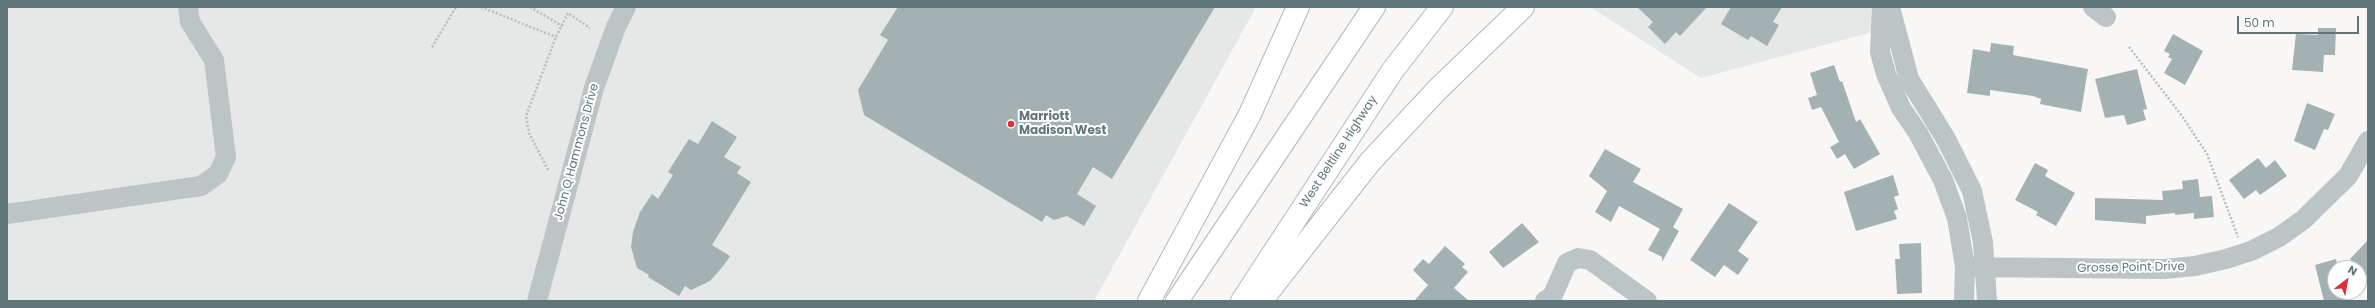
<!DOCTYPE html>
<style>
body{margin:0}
#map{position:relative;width:2375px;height:308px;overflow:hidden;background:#f8f7f6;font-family:Poppins,sans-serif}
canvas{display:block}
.frame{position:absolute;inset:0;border:8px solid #5f767a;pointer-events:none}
.north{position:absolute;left:2327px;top:260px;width:40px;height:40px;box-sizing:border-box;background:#fff;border:1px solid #bfc8ca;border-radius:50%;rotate:31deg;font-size:11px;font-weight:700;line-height:16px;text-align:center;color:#5f767a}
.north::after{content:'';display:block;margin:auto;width:14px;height:18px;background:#df2f36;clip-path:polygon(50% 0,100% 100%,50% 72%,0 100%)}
.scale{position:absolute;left:2237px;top:16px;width:122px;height:18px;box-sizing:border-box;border:2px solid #5f767a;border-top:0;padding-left:5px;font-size:12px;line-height:14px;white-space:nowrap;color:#5f767a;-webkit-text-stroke:3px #fff;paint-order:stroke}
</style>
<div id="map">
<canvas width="2375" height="308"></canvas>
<div class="frame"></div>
<div class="north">N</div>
<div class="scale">50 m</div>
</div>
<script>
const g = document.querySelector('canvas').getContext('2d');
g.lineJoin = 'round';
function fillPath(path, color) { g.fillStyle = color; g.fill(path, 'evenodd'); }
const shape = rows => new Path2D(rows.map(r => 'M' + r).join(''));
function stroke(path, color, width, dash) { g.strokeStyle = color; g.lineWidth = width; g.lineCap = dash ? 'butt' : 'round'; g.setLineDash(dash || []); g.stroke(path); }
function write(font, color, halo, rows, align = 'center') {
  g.font = font + ' Poppins,sans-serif'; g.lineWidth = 4; g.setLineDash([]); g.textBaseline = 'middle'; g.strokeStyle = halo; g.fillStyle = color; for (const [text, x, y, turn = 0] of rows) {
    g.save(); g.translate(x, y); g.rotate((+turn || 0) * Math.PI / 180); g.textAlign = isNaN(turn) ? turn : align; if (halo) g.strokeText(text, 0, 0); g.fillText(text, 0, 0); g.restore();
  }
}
const built = shape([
 [7,7,1256,7,1094,301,7,301],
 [1590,7,1882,7,1880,30,1701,78]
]);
const building = shape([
 [898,7,1215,7,1112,179,1093,167,1077,194,1096,206,1084,226,1067,216,1054,220,1046,215,1042,222,864,115,858,90,888,40,880,35],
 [1637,7,1707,7,1680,36,1676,32,1665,44,1648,27,1653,22],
 [1731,7,1782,7,1773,22,1779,25,1767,46,1751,36,1748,40,1721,24],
 [2318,28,2336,28,2335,55,2324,55,2323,72,2292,70,2296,34,2318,35],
 [2173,34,2203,51,2185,85,2164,73,2172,59,2168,57,2170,54,2164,51],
 [1991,43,2014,46,2013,55,2088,69,2081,112,2040,104,2041,99,2033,96,1990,90,1990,96,1967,93,1973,49,1990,52],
 [1834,65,1840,82,1842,81,1856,122,1860,119,1880,154,1854,169,1845,154,1837,159,1830,147,1839,142,1821,107,1812,110,1808,98,1817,95,1810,73],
 [2137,69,2147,109,2143,110,2146,120,2127,125,2124,115,2105,118,2095,79],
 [2307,103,2335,114,2328,130,2324,129,2315,150,2294,141],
 [712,121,737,137,724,157,741,167,737,173,751,182,712,245,730,256,724,265,710,281,691,290,685,286,679,296,648,277,649,275,637,268,631,247,633,232,640,212,652,194,658,199,673,175,668,172,689,139,698,144],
 [1605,149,1641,169,1633,182,1683,209,1673,227,1679,231,1662,262,1662,257,1648,250,1660,229,1619,206,1611,222,1595,212,1607,191,1589,176],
 [2258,158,2266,168,2275,160,2287,176,2260,195,2256,190,2244,199,2229,180],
 [2035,163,2048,170,2045,176,2075,193,2056,226,2036,215,2038,212,2015,200],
 [1893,175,1899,195,1894,197,1898,209,1894,211,1897,219,1856,231,1844,192],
 [2198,179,2200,197,2212,196,2214,217,2194,219,2194,213,2175,215,2175,213,2146,216,2146,224,2095,220,2095,198,2163,200,2162,191,2183,189,2182,181],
 [1729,203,1758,222,1738,251,1749,259,1738,275,1724,265,1715,277,1690,260],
 [1522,223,1539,242,1503,268,1489,252],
 [2368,240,2368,277,2350,259],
 [1921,243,1922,293,1897,294,1895,259,1900,259,1899,244],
 [1445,246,1465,264,1462,267,1468,272,1454,288,1469,301,1414,301,1428,285,1413,270,1423,259,1429,264],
 [2336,259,2338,268,2335,268,2335,292,2344,292,2346,301,2324,301,2315,265]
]);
const path = shape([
 [481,7,556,37],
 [530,7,562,26],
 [432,47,456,7],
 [2129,47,2182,116,2207,154,2238,237],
 [548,170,529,133,526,116,556,37,568,13,590,28]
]);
const minor = shape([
 [1882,7,1880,52,1886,74,1901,108,1918,133,1943,180,1957,218,1965,267,1964,301],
 [1890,7,1909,79,1946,139,1972,191,1983,242,1987,301],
 [2093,7,2106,17],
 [7,214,201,186,218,174,226,157,214,60,190,22,188,7],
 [1965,267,2164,269,2195,266,2226,259,2251,251,2279,237,2303,220,2348,176,2368,141],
 [537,301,594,88,616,27,626,7],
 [1545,301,1552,297,1567,263,1578,258,1590,260,1647,301]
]);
const highway = shape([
 [1149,301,1250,114,1298,7],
 [1177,301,1374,7],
 [1242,301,1393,70,1442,7],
 [1261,301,1370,162,1437,90,1523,7]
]);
const markers = [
 [1011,124,4,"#df2f36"]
];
const poiNames = [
 ["Marriott",1019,117],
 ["Madison West",1019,131]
];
const streetNames = [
 ["John Q Hammons Drive",577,152,-75],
 ["West Beltline Highway",1339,152,-57],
 ["Grosse Point Drive",2131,268,-1]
];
fillPath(built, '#e6e7e7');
fillPath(building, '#a4b1b3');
stroke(highway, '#b3b9bb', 24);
stroke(path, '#b8bdbe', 2.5, [2, 2]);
stroke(minor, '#bdc4c6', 20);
stroke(highway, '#fff', 22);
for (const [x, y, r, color] of markers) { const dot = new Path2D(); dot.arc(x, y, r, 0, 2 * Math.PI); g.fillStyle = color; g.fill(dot); stroke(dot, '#fff', 1.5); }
write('bold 12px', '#5f767a', '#fff', poiNames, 'left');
write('12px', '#5f767a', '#fff', streetNames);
</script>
